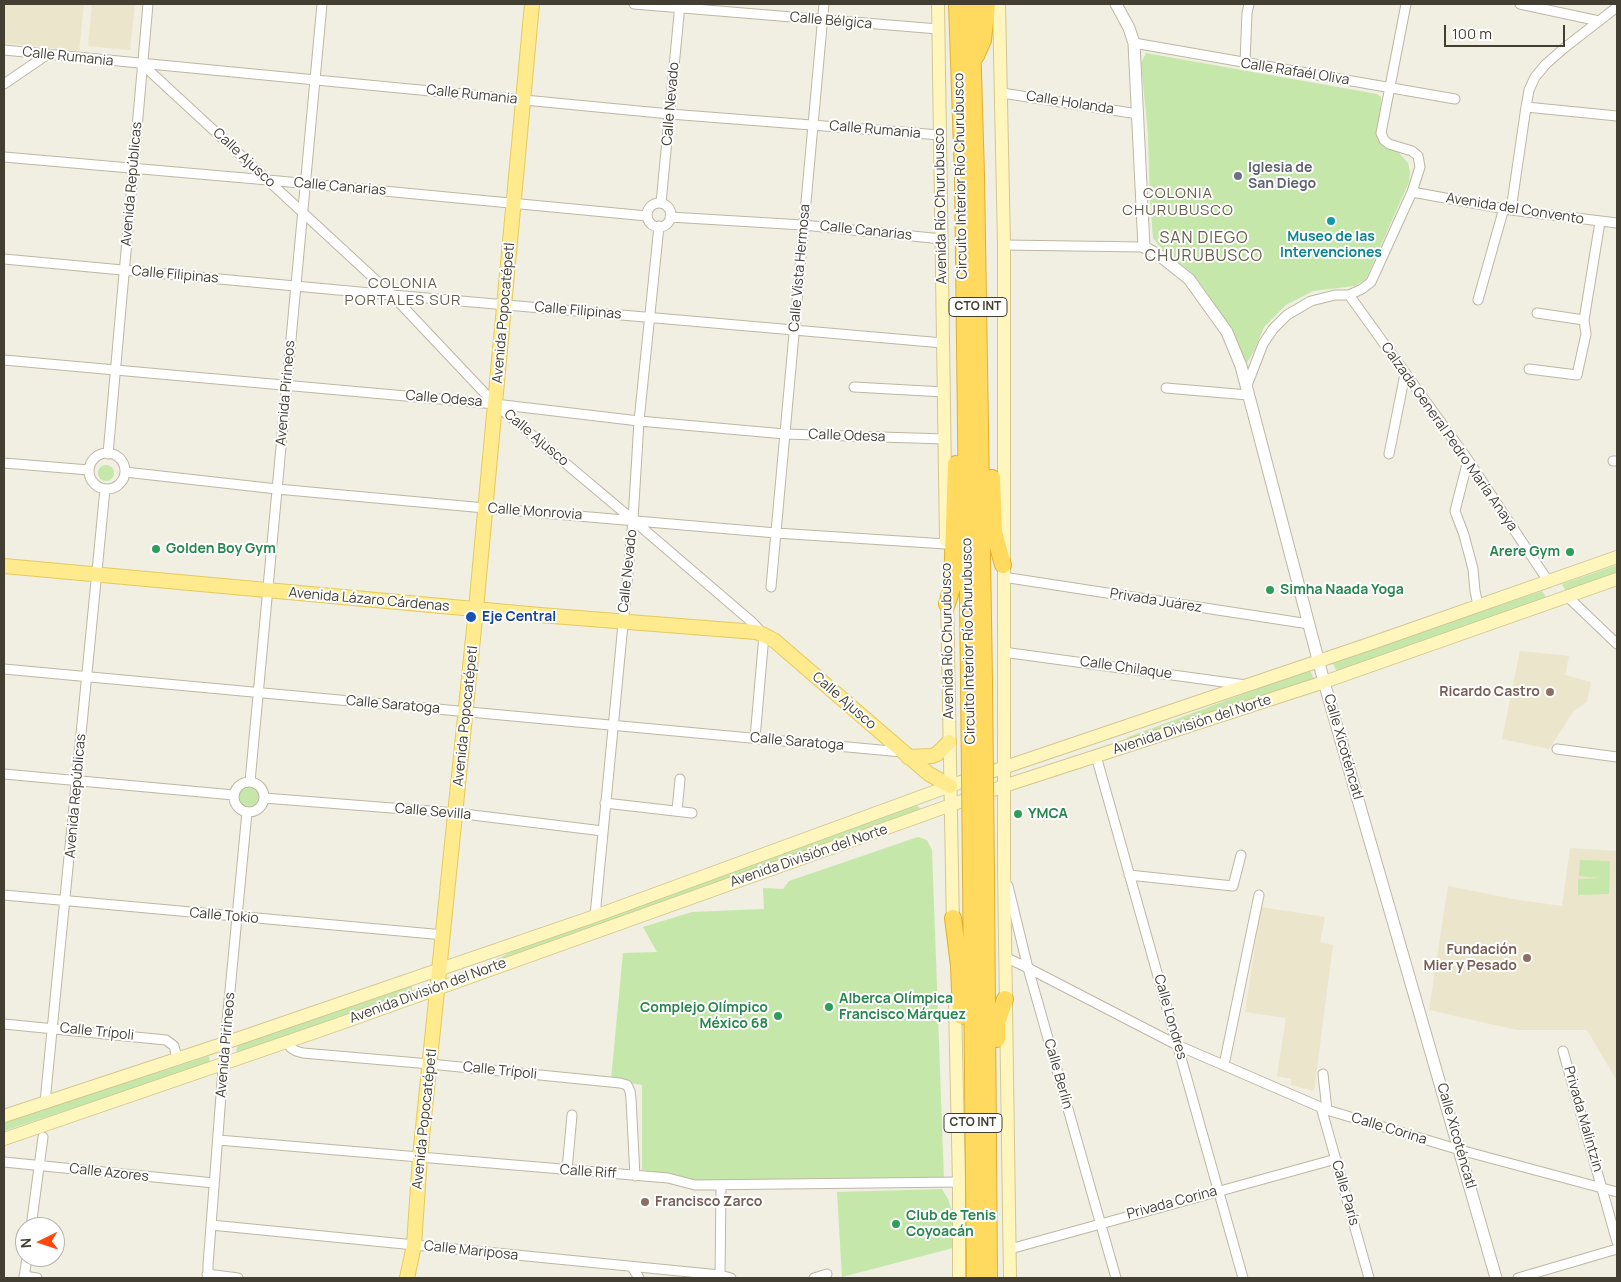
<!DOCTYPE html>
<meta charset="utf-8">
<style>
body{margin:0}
#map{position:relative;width:1621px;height:1282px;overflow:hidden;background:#f1eee2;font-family:Manrope,sans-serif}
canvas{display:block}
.frame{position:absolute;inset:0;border:5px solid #433e32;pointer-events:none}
.north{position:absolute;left:15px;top:1217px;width:50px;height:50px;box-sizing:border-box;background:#fff;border:1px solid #b4b2ad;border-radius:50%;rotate:266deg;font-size:14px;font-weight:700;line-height:20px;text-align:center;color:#433e32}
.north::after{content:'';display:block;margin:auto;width:18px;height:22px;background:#fe480c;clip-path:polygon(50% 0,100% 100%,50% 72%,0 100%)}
.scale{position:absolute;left:1444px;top:25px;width:121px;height:22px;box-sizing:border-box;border:2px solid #433e32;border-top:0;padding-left:6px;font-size:15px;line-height:18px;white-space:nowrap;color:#433e32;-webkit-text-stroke:4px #fff;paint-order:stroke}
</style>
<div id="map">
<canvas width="1621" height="1282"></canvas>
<div class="frame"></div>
<div class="north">N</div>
<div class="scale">100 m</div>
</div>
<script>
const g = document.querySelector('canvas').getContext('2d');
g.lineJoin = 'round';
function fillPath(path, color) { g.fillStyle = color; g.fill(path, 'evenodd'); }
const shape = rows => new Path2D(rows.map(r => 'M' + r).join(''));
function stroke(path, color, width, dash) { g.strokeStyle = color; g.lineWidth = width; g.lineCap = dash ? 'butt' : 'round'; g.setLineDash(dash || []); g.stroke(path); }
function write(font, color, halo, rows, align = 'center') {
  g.font = font + ' Manrope,sans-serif'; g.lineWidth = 4; g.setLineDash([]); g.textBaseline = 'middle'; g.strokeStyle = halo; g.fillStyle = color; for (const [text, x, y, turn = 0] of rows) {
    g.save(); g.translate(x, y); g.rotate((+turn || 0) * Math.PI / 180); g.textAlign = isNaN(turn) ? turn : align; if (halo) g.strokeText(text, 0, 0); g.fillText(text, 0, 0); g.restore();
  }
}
const education = shape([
 [4,4,84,4,79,51,4,43],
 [92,4,135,4,130,50,88,46],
 [1520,651,1569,656,1565,675,1591,682,1587,702,1573,712,1549,749,1502,739],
 [1570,848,1617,851,1617,1081,1587,1030,1517,1030,1429,1010,1448,886,1518,900,1562,906],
 [1261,907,1325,917,1320,942,1333,945,1314,1091,1291,1085,1291,1079,1277,1076,1286,1018,1245,1012]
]);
const green = shape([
 [1146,53,1377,94,1381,97,1381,102,1377,137,1384,145,1399,153,1408,163,1410,172,1409,182,1366,279,1355,286,1313,291,1286,305,1264,327,1254,351,1245,366,1232,330,1207,293,1193,274,1161,248,1153,238,1150,200,1148,134,1141,63],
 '98 473a8 8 0 1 1 16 0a8 8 0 1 1-16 0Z',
 [1617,565,1617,575,1566,592,1562,584],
 [1542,591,1547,599,1337,672,1332,662],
 [1310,669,1314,680,1135,738,1126,738],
 '239 797a10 10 0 1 1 20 0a10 10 0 1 1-20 0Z',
 [915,804,922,810,532,949,490,963,516,949],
 [918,837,927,840,932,850,944,1181,696,1182,642,1170,642,1085,611,1080,623,953,657,952,643,927,692,912,764,909,763,888,783,889,789,881],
 [1580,860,1610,861,1609,894,1578,895,1578,879,1602,878,1579,876],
 [412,982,412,992,236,1053,238,1044],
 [209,1056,210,1063,4,1131,4,1122],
 [942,1189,948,1199,952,1211,953,1248,842,1277,837,1192]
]);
const minor = shape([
 [634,4,938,29],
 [1520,4,1599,21],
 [1134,43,1455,99],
 [4,50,670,114,940,135],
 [1245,63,1247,13,1249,4],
 [143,65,392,295,495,404,633,520,753,623,764,635,755,738],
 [4,84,48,54],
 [1002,93,1138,114],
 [1526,107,1617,116],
 [4,157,268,180,647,216],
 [1412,192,1511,210,1617,223],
 [661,203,680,4],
 '647 215a12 12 0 1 1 24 0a12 12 0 1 1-24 0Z',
 [1511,210,1526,107,1529,90,1535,77,1546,64,1563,49,1617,7],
 [670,217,803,225,942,239],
 [1004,245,1144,247],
 [4,259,392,295,943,343],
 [1349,295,1468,460,1548,581],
 [1478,300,1504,208],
 [1537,313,1584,320],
 [4,360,495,404,639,421,785,434,945,439],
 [1529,369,1577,375,1586,334,1584,320,1600,222],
 [854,387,944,392],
 [1166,388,1248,395],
 [1246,388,1263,344,1273,329,1287,315,1311,301,1335,295,1349,295,1362,289,1371,282,1412,192,1420,167,1418,156,1412,151,1389,144,1384,140,1381,133,1406,4],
 '89 471a18 18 0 1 1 36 0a18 18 0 1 1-36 0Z',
 [108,454,148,4],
 [1389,454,1405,374],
 [1468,460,1455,511,1464,535,1473,569,1475,591,1478,605],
 [1613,461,1617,461],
 [4,463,89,470],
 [125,472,277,489,485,508,776,533,946,544],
 [1003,577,1309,624],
 [771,587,824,4],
 [1568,597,1617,644],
 [1003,652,1246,685],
 [4,669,902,752],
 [1557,749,1617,757],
 [1096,756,1243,1278],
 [4,774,234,795],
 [250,782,322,4],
 '234 797a15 15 0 1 1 30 0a15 15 0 1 1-30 0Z',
 [264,798,456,813,603,831],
 [605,803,692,813],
 [677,811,680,779],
 [1129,875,1233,886,1241,855],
 [1008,886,1028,968,1116,1278],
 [4,895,444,935],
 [595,916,633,520,639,421,659,226],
 [1005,957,1028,968,1177,1045,1327,1110,1460,1150,1617,1192],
 [4,1024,166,1040,174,1046,177,1058],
 [287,1041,291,1048,296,1051,303,1053,430,1064,620,1083,627,1085,630,1091,631,1099,635,1176],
 [1563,1051,1617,1242],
 [1224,1065,1259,895],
 [1323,1074,1327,1110],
 [45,1102,105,489],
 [1321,1107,1369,1278],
 [218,1140,668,1178,695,1185,959,1182],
 [4,1162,214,1183],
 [567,1170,572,1115],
 [211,1225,720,1275,731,1278],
 [31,1227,43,1137],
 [1010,1249,1336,1159],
 [632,1267,639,1278],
 [207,1274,238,1278],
 [720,1275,721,1186],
 [24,1276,37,1278],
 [24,1278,27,1257],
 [208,1278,208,1265,225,1043,247,812],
 [814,1278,827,1274],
 [1518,1278,1617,1249]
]);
const tertiary = shape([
 [1116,4,1129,28,1134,43,1144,247,1160,256,1189,279,1227,332,1241,366,1324,682,1496,1278]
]);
const secondary = shape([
 [938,4,946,541],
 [999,4,1004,245,1004,870,1010,1278],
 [947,596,953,926],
 [955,1006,959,1182,959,1278],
 [4,1116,225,1043,595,916,961,782,1375,642,1617,557],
 [4,1139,336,1025,1004,786,1324,682,1617,579]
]);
const primary = shape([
 [4,566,540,615,756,632,764,635,775,641,929,774,950,786],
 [908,757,932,756,937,754,949,742],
 [407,1278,414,1245,420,1157,476,609,532,4]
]);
const motorway = shape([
 [957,4,963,177,969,680],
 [971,4,976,176,984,681],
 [976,56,983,40,987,4],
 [992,478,994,532,1003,565],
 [947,604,952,588,956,464],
 [971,875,975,1278],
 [986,876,989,1278],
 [953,918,959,965,961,1016],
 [997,1039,997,1023,1005,999]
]);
const motorwayBridge = shape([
 [969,680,971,875],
 [984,681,986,876]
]);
const markers = [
 [1238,176,5,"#6b7280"],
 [1331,221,5,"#0f9aa8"],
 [156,549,5,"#2e9e5b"],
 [1570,552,5,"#2e9e5b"],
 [1270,590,5,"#2e9e5b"],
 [471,617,6,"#1a4fb4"],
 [1550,692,5,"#8d6e63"],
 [1018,814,5,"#2e9e5b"],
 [1527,958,5,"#8d6e63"],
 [829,1007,5,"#2e9e5b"],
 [778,1016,5,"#2e9e5b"],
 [645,1202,5,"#8d6e63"],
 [896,1224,5,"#2e9e5b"]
];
const shields = [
 [978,307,58],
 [973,1123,58]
];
const shieldNames = [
 ["CTO INT",978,307],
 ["CTO INT",973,1123]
];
const streetNames = [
 ["Calle Bélgica",831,21,5],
 ["Calle Rumania",68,57,6],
 ["Calle Rafaél Oliva",1295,72,9],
 ["Calle Rumania",472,95,6],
 ["Calle Holanda",1070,103,9],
 ["Calle Nevado",671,104,-85],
 ["Calle Rumania",875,130,5],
 ["Calle Ajusco",244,158,43],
 ["Circuito Interior Río Churubusco",961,176,-91],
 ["Avenida Repúblicas",132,184,-85],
 ["Calle Canarias",340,187,5],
 ["Avenida Río Churubusco",941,206,-91],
 ["Avenida del Convento",1515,209,9],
 ["Calle Canarias",866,231,6],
 ["Calle Vista Hermosa",800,268,-85],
 ["Calle Filipinas",175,275,5],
 ["Calle Filipinas",578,311,5],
 ["Avenida Popocatépetl",504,313,-85],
 ["Avenida Pirineos",286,393,-85],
 ["Calle Odesa",444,399,5],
 ["Calle Odesa",847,436,2],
 ["Calzada General Pedro María Anaya",1449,437,55],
 ["Calle Ajusco",536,438,40],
 ["Calle Monrovia",535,512,4],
 ["Calle Nevado",628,571,-84],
 ["Avenida Lázaro Cárdenas",369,600,5],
 ["Privada Juárez",1156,601,9],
 ["Avenida Río Churubusco",948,641,-91],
 ["Circuito Interior Río Churubusco",969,641,-91],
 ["Calle Chilaque",1126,668,8],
 ["Calle Ajusco",844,701,41],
 ["Calle Saratoga",393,705,5],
 ["Avenida Popocatépetl",466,716,-84],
 ["Avenida División del Norte",1192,725,-18],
 ["Calle Saratoga",797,742,5],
 ["Calle Xicoténcatl",1343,747,74],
 ["Avenida Repúblicas",76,796,-85],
 ["Calle Sevilla",433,812,5],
 ["Avenida División del Norte",809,856,-19],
 ["Calle Tokio",224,916,5],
 ["Avenida División del Norte",428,991,-20],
 ["Calle Londres",1170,1017,74],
 ["Calle Trípoli",97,1032,6],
 ["Avenida Pirineos",226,1045,-85],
 ["Calle Trípoli",500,1071,6],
 ["Calle Berlín",1058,1074,74],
 ["Avenida Popocatépetl",425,1119,-84],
 ["Privada Malintzin",1583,1119,74],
 ["Calle Corina",1389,1129,17],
 ["Calle Xicoténcatl",1456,1136,74],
 ["Calle Riff",588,1172,4],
 ["Calle Azores",109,1173,6],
 ["Calle París",1345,1193,74],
 ["Privada Corina",1172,1203,-15],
 ["Calle Mariposa",471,1251,6]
];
const worshipNames = [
 ["Iglesia de",1248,168],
 ["San Diego",1248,184]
];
const cultureNames = [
 ["Museo de las",1331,237],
 ["Intervenciones",1331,253]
];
const leisureNames = [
 ["Golden Boy Gym",166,549],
 ["Arere Gym",1560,552,"right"],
 ["Simha Naada Yoga",1280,590],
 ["YMCA",1028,814],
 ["Alberca Olímpica",839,999],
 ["Francisco Márquez",839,1015],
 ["Complejo Olímpico",768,1008,"right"],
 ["México 68",768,1024,"right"],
 ["Club de Tenis",906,1216],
 ["Coyoacán",906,1232]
];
const transitNames = [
 ["Eje Central",482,617]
];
const educationNames = [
 ["Ricardo Castro",1540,692],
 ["Fundación",1517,950],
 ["Mier y Pesado",1517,966],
 ["Francisco Zarco",655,1202,"left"]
];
const neighbourhoodNames = [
 ["COLONIA",1178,194],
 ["CHURUBUSCO",1178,211],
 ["COLONIA",403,284],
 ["PORTALES SUR",403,301]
];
const quarterNames = [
 ["SAN DIEGO",1204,239],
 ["CHURUBUSCO",1204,257]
];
fillPath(education, '#ebe5cb');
fillPath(green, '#c5e7a9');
stroke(minor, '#bdb7a4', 11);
stroke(tertiary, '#bdb7a4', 13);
stroke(secondary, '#d3c890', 14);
stroke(primary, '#e5ca5c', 16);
stroke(motorway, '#e0b02d', 18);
stroke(minor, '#fff', 9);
stroke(tertiary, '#fff', 11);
stroke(secondary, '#fff6be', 12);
stroke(primary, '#ffea8d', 14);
stroke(motorway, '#ffda5f', 16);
stroke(motorwayBridge, '#e0b02d', 18, []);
stroke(motorwayBridge, '#ffda5f', 16);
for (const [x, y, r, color] of markers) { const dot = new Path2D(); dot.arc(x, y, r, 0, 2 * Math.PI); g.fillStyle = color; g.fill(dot); stroke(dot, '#fff', 2); }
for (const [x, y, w] of shields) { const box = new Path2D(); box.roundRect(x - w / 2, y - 9.5, w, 19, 4); g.fillStyle = '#fff'; g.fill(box); stroke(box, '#433e32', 1); }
write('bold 12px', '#433e32', null, shieldNames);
write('14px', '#433e32', '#fff', streetNames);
write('bold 14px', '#5b616d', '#fff', worshipNames, 'left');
write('bold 14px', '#0d838f', '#fff', cultureNames);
write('bold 14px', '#27864d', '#fff', leisureNames, 'left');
write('bold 14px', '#164399', '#fff', transitNames, 'left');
write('bold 14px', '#785e54', '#fff', educationNames, 'right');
g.letterSpacing = '1px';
write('15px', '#665d49', '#fff', neighbourhoodNames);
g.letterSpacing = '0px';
g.letterSpacing = '1px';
write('16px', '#665d49', '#fff', quarterNames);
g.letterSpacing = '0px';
</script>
